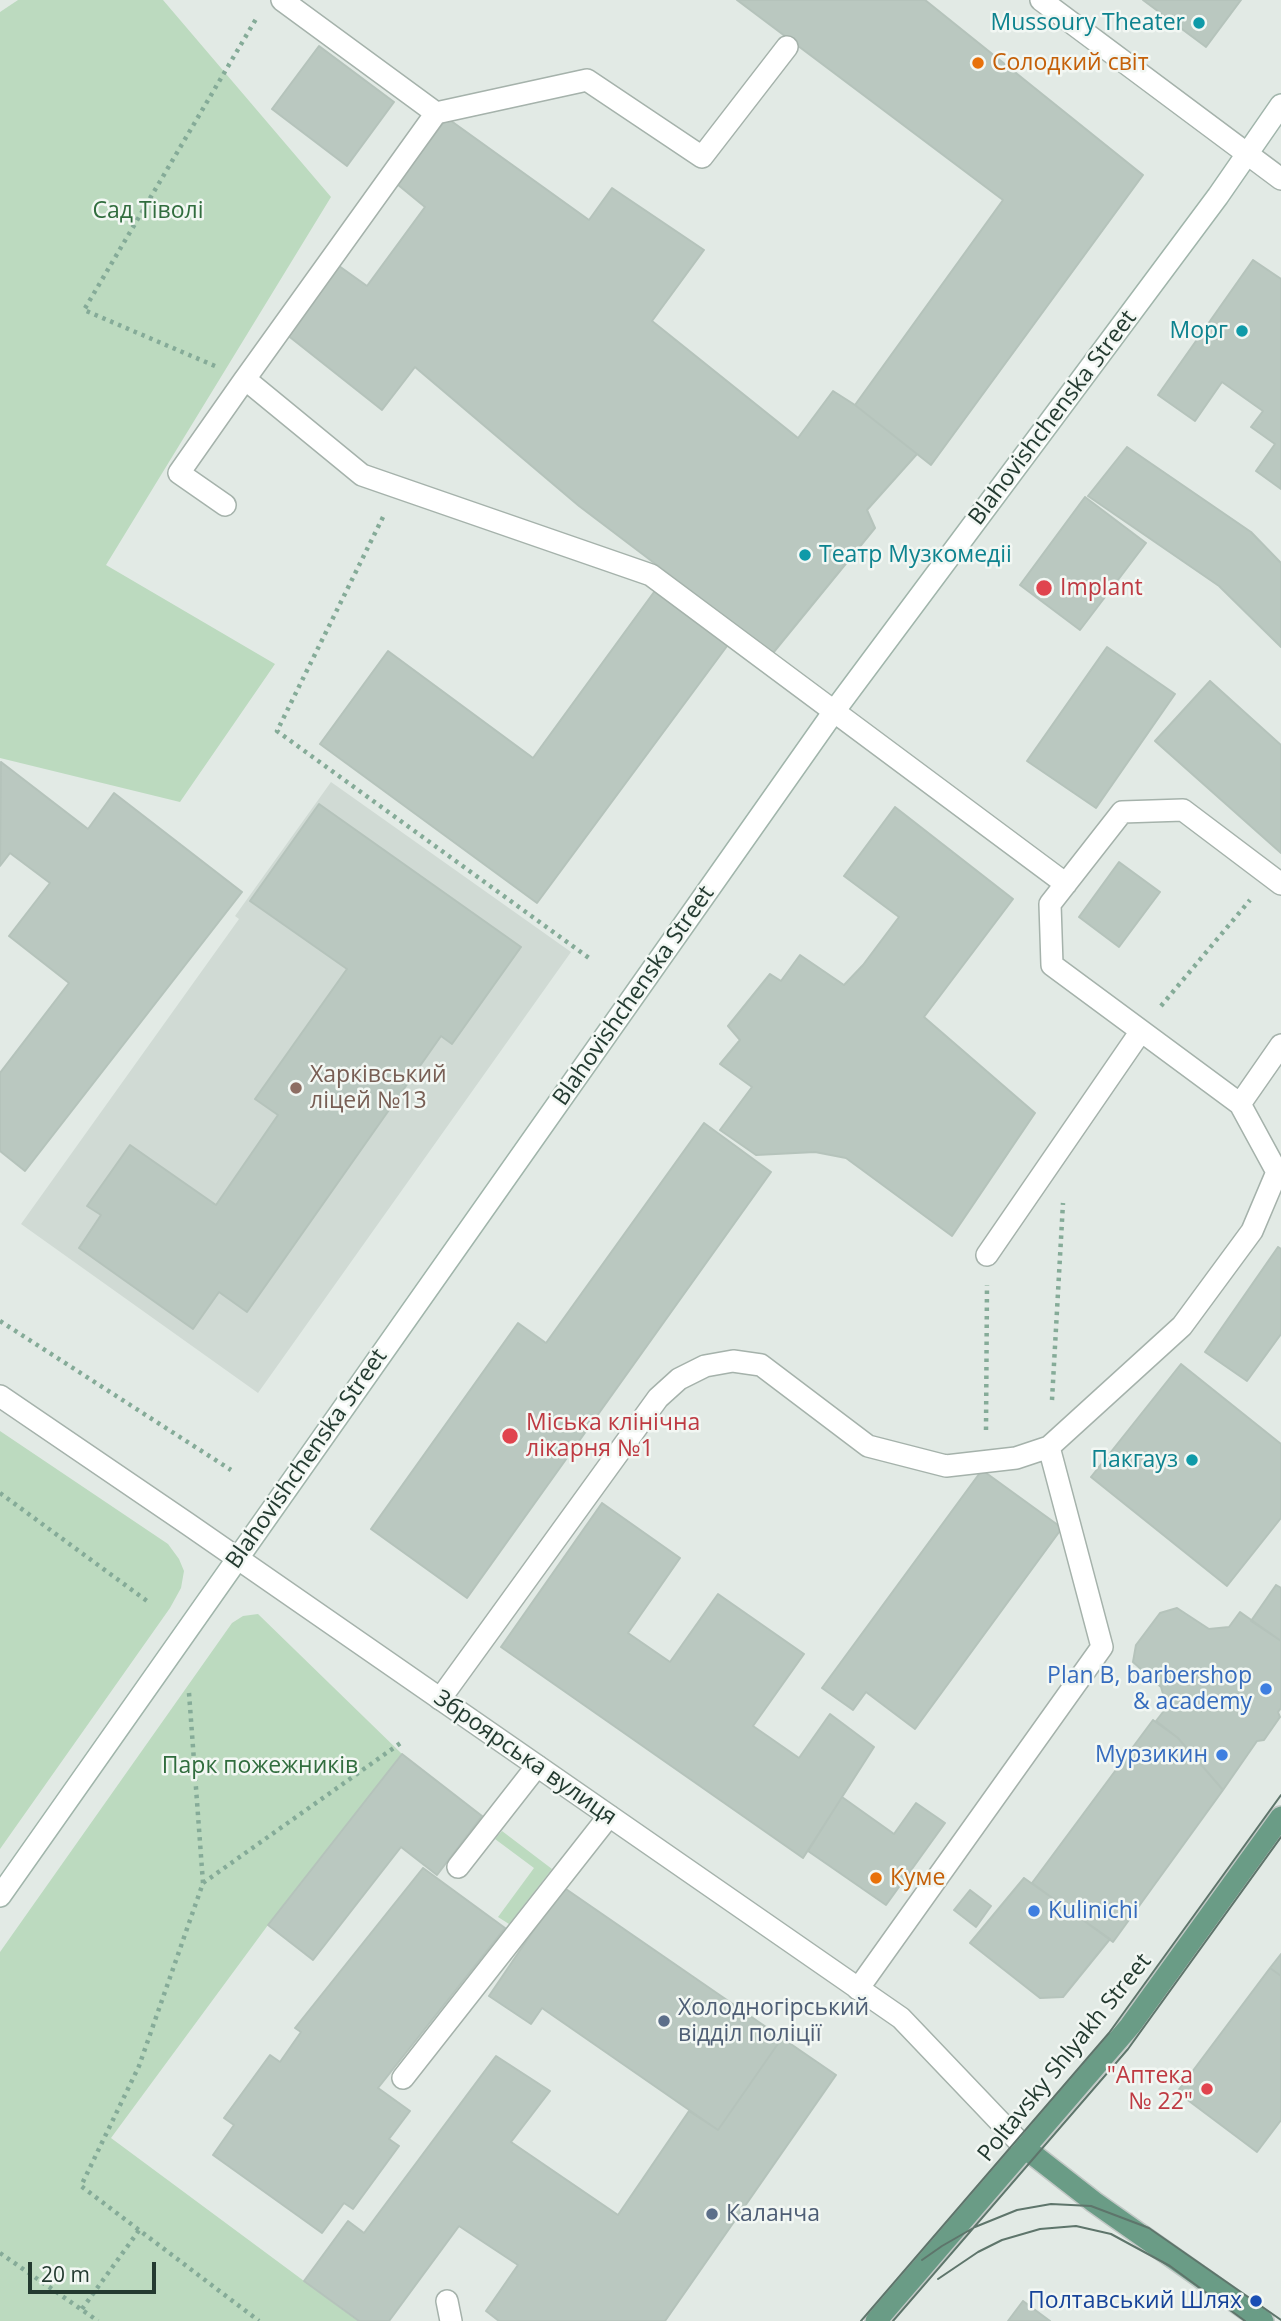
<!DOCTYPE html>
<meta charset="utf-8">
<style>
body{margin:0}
#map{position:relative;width:1281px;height:2321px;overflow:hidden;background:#e2eae5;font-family:"Open Sans",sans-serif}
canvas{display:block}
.scale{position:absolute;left:28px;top:2262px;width:128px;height:32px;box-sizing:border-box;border:4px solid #233a30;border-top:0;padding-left:9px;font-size:21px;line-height:24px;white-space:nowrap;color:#233a30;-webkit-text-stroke:5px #f2f7f3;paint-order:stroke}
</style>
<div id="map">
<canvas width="1281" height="2321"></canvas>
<div class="scale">20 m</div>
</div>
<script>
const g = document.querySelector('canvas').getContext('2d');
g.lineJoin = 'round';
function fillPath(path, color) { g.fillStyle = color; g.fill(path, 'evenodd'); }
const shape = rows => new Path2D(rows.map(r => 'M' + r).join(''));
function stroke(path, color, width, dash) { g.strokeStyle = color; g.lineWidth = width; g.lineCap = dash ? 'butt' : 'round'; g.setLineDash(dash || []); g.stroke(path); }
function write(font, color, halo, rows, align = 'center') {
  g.font = font + ' "Open Sans",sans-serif'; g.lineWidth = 5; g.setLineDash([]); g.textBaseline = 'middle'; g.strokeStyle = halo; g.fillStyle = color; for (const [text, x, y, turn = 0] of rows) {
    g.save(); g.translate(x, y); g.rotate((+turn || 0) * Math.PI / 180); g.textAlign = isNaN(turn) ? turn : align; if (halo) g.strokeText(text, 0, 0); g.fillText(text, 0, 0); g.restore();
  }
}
const built = shape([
 [331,782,571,952,258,1393,21,1224,239,919,235,916]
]);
const green = shape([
 [18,0,163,0,331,197,106,565,275,664,180,802,0,758,0,12],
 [0,1431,168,1544,179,1559,184,1571,181,1588,170,1608,0,1849],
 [258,1614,402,1754,268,1925,111,2138,358,2321,0,2321,0,1952,232,1623,243,1616],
 [502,1831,552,1869,509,1924,498,1917,534,1868,495,1839]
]);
const building = shape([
 [737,0,925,0,1143,175,931,465,855,405,1003,200,737,0],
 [1143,0,1241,0,1206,47,1143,0],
 [319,46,394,102,347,166,272,109,319,46],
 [447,118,589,220,612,188,704,250,652,321,798,438,833,391,855,405,917,454,867,510,875,528,773,653,579,506,415,367,382,410,286,334,339,266,367,286,425,207,397,184,447,118],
 [1253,260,1281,279,1281,489,1256,471,1275,444,1251,427,1263,411,1222,382,1195,421,1158,395,1253,260],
 [1127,447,1251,532,1281,563,1281,647,1219,586,1088,496,1127,447],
 [1085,497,1146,543,1080,630,1020,585,1085,497],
 [657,588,730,642,537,903,320,744,388,651,533,758,657,588],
 [1107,647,1175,694,1096,808,1027,761,1107,647],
 [1210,681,1281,745,1281,853,1155,741,1210,681],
 [1,762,88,829,114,793,242,892,25,1171,0,1151,0,1073,69,983,9,936,50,883,10,853,0,866,1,762],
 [319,804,521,947,452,1044,441,1036,247,1312,219,1292,193,1329,79,1248,101,1215,87,1206,130,1145,216,1205,278,1115,255,1099,347,969,250,901,319,804],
 [895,807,1013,899,924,1017,1035,1113,952,1236,846,1158,815,1152,756,1155,720,1130,752,1087,720,1064,740,1040,728,1026,770,974,781,981,800,955,844,985,863,965,899,917,844,876,895,807],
 [1119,862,1160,892,1119,947,1079,917,1119,862],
 [704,1123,771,1172,467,1598,371,1529,518,1323,546,1343,704,1123],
 [1278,1247,1281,1249,1281,1334,1247,1381,1205,1352,1278,1247],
 [1181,1364,1281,1444,1281,1518,1227,1586,1091,1477,1181,1364],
 [982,1470,1062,1528,915,1729,866,1692,853,1710,822,1688,982,1470],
 [602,1503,680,1558,628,1633,670,1662,718,1594,804,1654,753,1726,799,1758,830,1714,874,1747,803,1858,501,1647,602,1503],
 [1276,1585,1281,1588,1281,1641,1251,1621,1276,1585],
 [1177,1608,1209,1629,1229,1627,1240,1612,1281,1641,1281,1708,1278,1712,1280,1717,1264,1740,1257,1741,1223,1790,1178,1738,1156,1721,1167,1707,1161,1687,1133,1662,1136,1645,1160,1613,1177,1608],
 [1153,1720,1178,1738,1223,1790,1113,1942,1032,1883,1153,1720],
 [402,1754,482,1816,437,1875,401,1847,313,1960,268,1925,402,1754],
 [842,1797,894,1834,916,1803,945,1823,886,1905,808,1851,842,1797],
 [423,1868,505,1928,378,2088,410,2111,389,2139,399,2146,353,2209,344,2203,322,2233,213,2155,234,2125,224,2118,270,2055,280,2062,301,2032,295,2028,423,1868],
 [1024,1878,1110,1939,1063,1997,1040,1998,970,1943,1024,1878],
 [563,1887,782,2038,718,2130,542,2008,531,2024,489,1996,563,1887],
 [970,1890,991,1906,976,1927,954,1910,970,1890],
 [1281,1954,1281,1976,1270,1968,1281,1954],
 [1270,1968,1281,1976,1281,2120,1257,2152,1177,2092,1270,1968],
 [782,2038,836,2075,665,2321,499,2321,486,2311,518,2265,459,2226,389,2321,359,2321,304,2281,348,2221,364,2233,496,2056,550,2091,511,2142,618,2215,689,2111,718,2130,782,2038],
 [1023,2301,1050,2321,1008,2321,1023,2301]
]);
const path = shape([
 [215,366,84,310,256,19],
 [383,517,277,731,589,958],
 [1161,1006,1250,900],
 [0,1321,231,1470],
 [1052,1400,1063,1203],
 [986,1430,987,1285],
 [0,1493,147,1601],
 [189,1693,203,1883,139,2066,81,2186,259,2321],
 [203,1883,402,1742],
 [0,2253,98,2321],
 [82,2309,140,2229]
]);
const lane = shape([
 [282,0,436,113,245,379,362,475,651,575,1066,884],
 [436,113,587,80,702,157,787,47],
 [225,505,179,473,245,379],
 [1240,1104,1281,1045],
 [987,1255,1141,1031],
 [440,1699,658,1398,679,1379,705,1366,733,1361,761,1365,868,1446,946,1466,1016,1458,1049,1447,1182,1326,1252,1231,1277,1172,1240,1104,1052,965,1050,904,1122,812,1183,810,1281,884],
 [458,1867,537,1766],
 [858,1989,1102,1647,1049,1447],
 [403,2078,609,1816],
 [447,2301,451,2321]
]);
const street = shape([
 [1041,0,1281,179],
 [0,1396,188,1524,901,2018,1026,2149]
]);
const secondary = shape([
 [0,1896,835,710,1218,196,1281,105]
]);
const primary = shape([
 [1026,2149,1094,2202,1263,2321],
 [876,2321,1130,2026,1281,1817]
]);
const tram = shape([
 [922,2260,942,2246,975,2227,1017,2210,1051,2204,1091,2206,1149,2228,1281,2320],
 [938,2279,978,2252,1002,2240,1040,2229,1076,2226,1111,2234,1170,2266,1245,2321],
 [861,2321,1109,2033,1281,1795],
 [893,2321,1128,2049,1281,1837]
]);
const markers = [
 [1199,23,7,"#0f9aa8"],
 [978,63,7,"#e8710a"],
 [1242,331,7,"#0f9aa8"],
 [805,555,7,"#0f9aa8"],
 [1044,588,9,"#e0444e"],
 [296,1088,7,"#8d6e63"],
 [510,1436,9,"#e0444e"],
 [1192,1460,7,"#0f9aa8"],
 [1266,1689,7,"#3f7fe0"],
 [1222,1755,7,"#3f7fe0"],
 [876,1878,7,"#e8710a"],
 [1034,1911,7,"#3f7fe0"],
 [664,2021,7,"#5c6f8a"],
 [1207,2089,7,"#e0444e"],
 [712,2214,7,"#5c6f8a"],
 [1256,2301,7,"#1a4fb4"]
];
const cultureNames = [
 ["Mussoury Theater",1185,23],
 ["Морг",1228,331],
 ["Театр Музкомедіі",819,555,"left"],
 ["Пакгауз",1178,1460]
];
const foodNames = [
 ["Солодкий світ",992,63],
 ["Куме",890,1878]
];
const parkNames = [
 ["Сад Тіволі",148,211],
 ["Парк пожежників",260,1766]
];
const streetNames = [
 ["Blahovishchenska Street",1053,418,-53],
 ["Blahovishchenska Street",634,996,-55],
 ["Blahovishchenska Street",307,1459,-55],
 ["Зброярська вулиця",525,1758,35],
 ["Poltavsky Shlyakh Street",1065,2058,-51]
];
const healthNames = [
 ["Implant",1060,588],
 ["Міська клінічна",526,1423],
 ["лікарня №1",526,1449],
 ["\"Аптека",1193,2076,"right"],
 ["№ 22\"",1193,2102,"right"]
];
const educationNames = [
 ["Харківський",310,1075],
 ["ліцей №13",310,1101]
];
const shopNames = [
 ["Plan B, barbershop",1252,1676],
 ["& academy",1252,1702],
 ["Мурзикин",1208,1755],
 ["Kulinichi",1048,1911,"left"]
];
const serviceNames = [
 ["Холодногірський",678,2008],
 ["відділ поліції",678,2034],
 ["Каланча",726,2214]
];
const transitNames = [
 ["Полтавський Шлях",1242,2301]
];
fillPath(built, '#d0dad4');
fillPath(green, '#bcdabf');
fillPath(building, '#bac8c0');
stroke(building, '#b5c3bb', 2);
stroke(lane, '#a5b2ab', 24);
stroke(street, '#a5b2ab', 24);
stroke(secondary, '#a1b5ab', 24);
stroke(primary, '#c1c8c5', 24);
stroke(path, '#85ab98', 4.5, [3.5, 5]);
stroke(lane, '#fff', 21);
stroke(street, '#fff', 21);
stroke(secondary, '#fff', 21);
stroke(primary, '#6a9c86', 21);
stroke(tram, '#5e756b', 2);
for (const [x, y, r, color] of markers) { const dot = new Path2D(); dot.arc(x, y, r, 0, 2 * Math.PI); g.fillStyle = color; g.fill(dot); stroke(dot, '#f2f7f3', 2.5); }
write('23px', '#0d838f', '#f2f7f3', cultureNames, 'right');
write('23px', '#c56008', '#f2f7f3', foodNames, 'left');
write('23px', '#316d3e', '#f2f7f3', parkNames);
write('23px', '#233a30', '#f2f7f3', streetNames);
write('23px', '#be3a42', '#f2f7f3', healthNames, 'left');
write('23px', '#785e54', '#f2f7f3', educationNames, 'left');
write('23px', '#366cbe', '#f2f7f3', shopNames, 'right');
write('23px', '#4e5e75', '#f2f7f3', serviceNames, 'left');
write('23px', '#164399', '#f2f7f3', transitNames, 'right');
</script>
